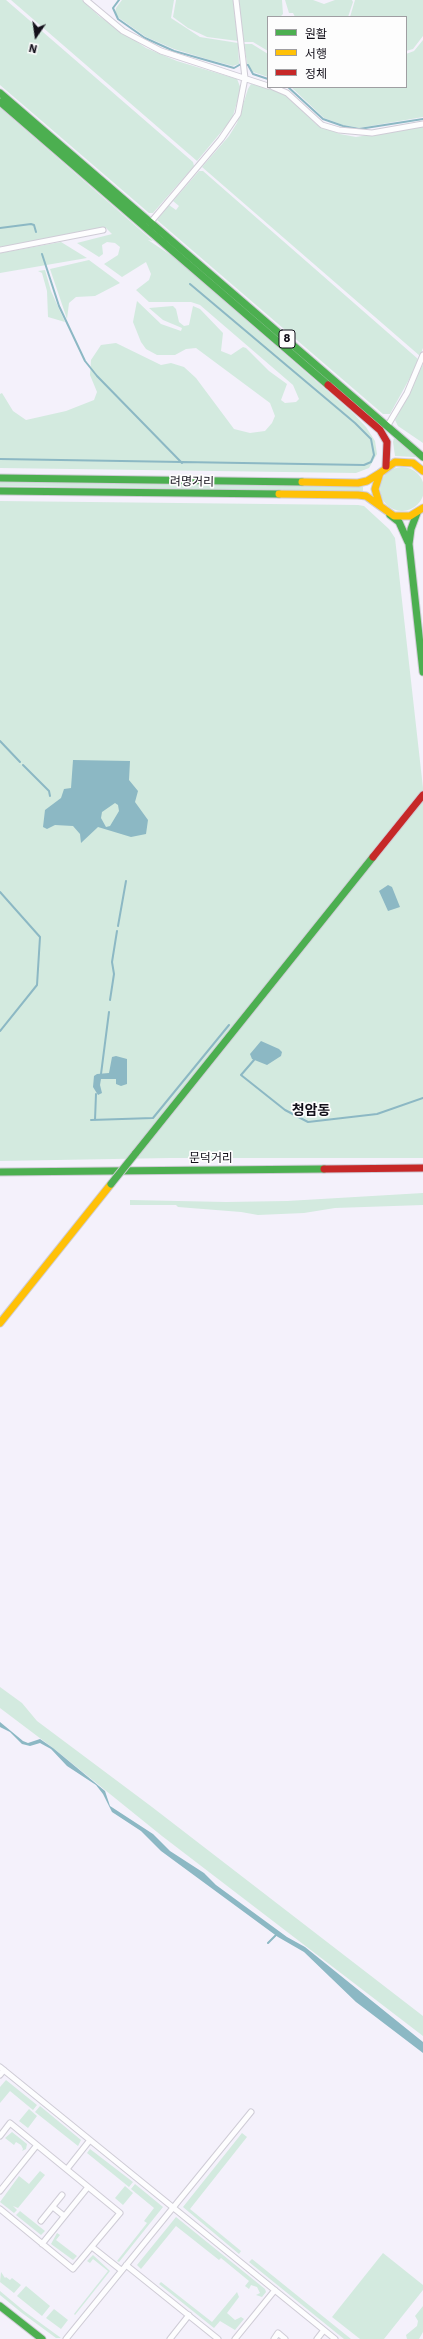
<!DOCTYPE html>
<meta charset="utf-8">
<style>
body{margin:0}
#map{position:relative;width:423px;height:2339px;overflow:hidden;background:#f4f1fb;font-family:"Work Sans","Noto Sans KR",sans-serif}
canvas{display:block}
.legend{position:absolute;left:267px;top:16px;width:140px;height:72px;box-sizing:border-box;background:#fdfdfd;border:1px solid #9f9ea2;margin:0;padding:5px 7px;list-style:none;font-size:12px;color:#13101a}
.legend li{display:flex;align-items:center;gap:8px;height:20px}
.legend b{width:20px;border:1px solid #9f9ea2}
.north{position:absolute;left:16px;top:16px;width:40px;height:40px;-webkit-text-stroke:3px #fdfdfd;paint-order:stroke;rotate:193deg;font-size:11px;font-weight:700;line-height:16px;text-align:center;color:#13101a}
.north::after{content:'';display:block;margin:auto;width:14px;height:18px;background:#13101a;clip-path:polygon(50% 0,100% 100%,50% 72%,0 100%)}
</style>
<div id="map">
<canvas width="423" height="2339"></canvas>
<ul class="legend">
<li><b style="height:5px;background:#4caf50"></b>원활</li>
<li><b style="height:5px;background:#ffc107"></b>서행</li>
<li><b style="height:5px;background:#c62828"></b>정체</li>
</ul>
<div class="north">N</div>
</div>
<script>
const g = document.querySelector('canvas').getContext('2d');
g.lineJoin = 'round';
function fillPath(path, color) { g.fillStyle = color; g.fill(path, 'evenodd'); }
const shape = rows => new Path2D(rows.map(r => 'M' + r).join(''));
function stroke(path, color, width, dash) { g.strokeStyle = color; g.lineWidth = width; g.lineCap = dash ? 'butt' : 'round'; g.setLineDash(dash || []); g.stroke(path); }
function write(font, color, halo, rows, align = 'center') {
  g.font = font + ' "Work Sans","Noto Sans KR",sans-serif'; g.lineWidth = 3.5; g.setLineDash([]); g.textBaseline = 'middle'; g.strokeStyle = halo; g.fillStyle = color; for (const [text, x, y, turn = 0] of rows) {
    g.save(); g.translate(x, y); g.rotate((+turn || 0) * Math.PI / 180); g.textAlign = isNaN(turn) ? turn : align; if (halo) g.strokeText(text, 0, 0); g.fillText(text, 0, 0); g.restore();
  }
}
const green = shape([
 [0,0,6,0,193,162,194,166,153,213,149,213,0,85],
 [11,0,82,0,99,16,146,48,177,61,237,79,241,89,232,119,197,161],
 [122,0,174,0,171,18,200,37,238,43,239,64,233,66,210,60,174,49,146,37,119,18,115,13,116,8],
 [176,0,233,0,238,41,207,37,188,28,173,17],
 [238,0,282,0,283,14,280,17,268,17,268,51,253,42,244,42],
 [285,0,313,0,324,4,335,0,352,0,353,2,348,17,295,17,293,13,289,13],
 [355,0,423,0,423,36,413,49,406,51,406,17,350,17],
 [423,40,423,117,359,128,343,125,324,118,291,87,406,87,406,54,414,51],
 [244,44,252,44,268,54,268,77,253,72,247,63],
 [251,84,275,90,287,96,316,124,340,134,356,137,423,126,423,348,420,356,202,167,229,136,237,123,248,89],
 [0,108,153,241,148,240,172,256,354,414,366,427,375,441,377,454,369,468,356,473,0,468,0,394,2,393,13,411,26,420,66,411,94,400,97,392,90,375,91,360,101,345,116,343,161,365,171,363,184,367,196,378,234,429,250,433,265,431,272,423,275,416,270,403,196,348,186,349,175,355,157,355,146,349,141,342,133,322,137,301,161,324,181,331,182,328,163,320,149,308,173,306,176,309,179,322,184,326,189,325,193,306,200,309,223,333,221,351,231,355,243,347,246,348,269,371,287,384,281,400,285,403,296,402,299,399,293,385,200,305,191,302,149,302,136,290,149,280,151,274,146,262,122,277,104,264,118,255,120,247,115,243,107,242,102,245,103,254,99,257,77,243,112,234,106,228,0,247],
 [199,171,203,171,418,359,412,374,390,414,383,414,157,220,169,205,176,210,179,206,173,201],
 [61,242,87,258,0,273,0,253],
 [89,260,120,283,95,296,76,297,69,303,67,319,50,269],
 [45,270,51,291,65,322,48,317,47,291,42,273,38,271],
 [423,364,423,443,398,426,395,420],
 [394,438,416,456,415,457,395,456,393,442],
 '380 489a22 22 0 1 1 44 0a22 22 0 1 1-44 0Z',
 [0,482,363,487,363,491,0,486],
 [0,501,358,505,364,506,389,529,395,538,423,788,423,1158,170,1158,0,1161],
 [423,1193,423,1205,335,1208,304,1213,258,1215,241,1212,178,1207,176,1205,130,1205,130,1200,226,1202,287,1201],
 [0,1687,22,1703,37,1721,152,1807,423,2016,423,2036,162,1836,53,1748,0,1708],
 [6,2080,37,2105,33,2110,10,2091,0,2103,0,2087],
 [40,2106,81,2140,78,2146,35,2112],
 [29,2109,37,2116,28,2128,19,2121],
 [12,2132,27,2144,26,2149,22,2151,23,2149,21,2145,16,2142,14,2145,5,2138],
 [242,2133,247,2137,190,2209,241,2251,239,2254,183,2207],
 [90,2149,133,2182,129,2187,87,2153],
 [40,2171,45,2175,18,2208,13,2206,17,2210,14,2213,0,2202,19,2176,29,2184],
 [135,2184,163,2207,119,2262,117,2261,147,2223,144,2221,154,2208,131,2189],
 [125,2186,133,2193,123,2205,115,2198],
 [20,2211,45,2231,41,2235,16,2215],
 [176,2217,265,2289,266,2292,262,2297,256,2295,260,2293,257,2287,251,2285,249,2289,245,2286,249,2281,221,2258,219,2260,176,2226,141,2269,137,2265],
 [57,2233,60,2235,56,2240,77,2256,73,2260,51,2244],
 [383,2253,423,2285,423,2290,384,2339,360,2339,332,2317],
 [93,2255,110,2271,75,2315,74,2314,108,2271,93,2259,90,2263,87,2261],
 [252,2259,351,2339,344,2339,249,2262],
 [1,2272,5,2278,6,2277,10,2280,12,2278,21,2285,14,2293,0,2282],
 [161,2282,212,2322,237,2292,239,2297,227,2313,235,2320,241,2317,244,2319,235,2330,220,2321,214,2328,159,2284],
 [26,2286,50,2306,42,2316,17,2296],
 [0,2291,24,2311,61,2338,56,2338,22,2313,0,2295],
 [423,2306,423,2332,419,2339,407,2339,406,2335,417,2326,418,2321,415,2316],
 [54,2309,68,2320,61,2329,46,2318]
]);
const water = shape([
 [73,760,130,761,129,780,138,791,135,802,148,820,146,834,131,837,98,827,81,843,80,834,73,826,55,825,47,829,43,827,45,810,61,798,64,789,71,788],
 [115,803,118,805,119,811,110,826,106,827,101,818,102,812],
 [388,885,392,887,400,907,388,911,379,891],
 [261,1041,279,1049,282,1052,281,1056,267,1065,252,1059,250,1054],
 [116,1056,127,1059,127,1084,121,1086,116,1084,116,1079,101,1079,100,1085,102,1093,98,1095,93,1087,94,1076,97,1074,109,1073,112,1057],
 [0,1722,23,1741,28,1743,40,1739,53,1748,105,1791,110,1806,153,1834,170,1851,204,1873,216,1885,287,1937,305,1947,423,2042,423,2053,356,2002,304,1952,278,1937,161,1851,141,1831,112,1812,103,1794,96,1785,67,1766,51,1749,40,1743,30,1746,22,1744,10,1732,0,1727]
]);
const stream = shape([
 [119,0,113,8,118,19,145,38,174,51,234,68,241,64,248,65,253,74,268,79],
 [288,87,323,119,343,126,359,129,423,119],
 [0,228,31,224,34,225,36,232],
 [42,254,59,306,85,361,97,376,182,463],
 [0,459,364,465,371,462,374,455,371,439,355,423,190,284],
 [0,741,20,762],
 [23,765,49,791,50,796],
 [0,892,40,937,37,985,0,1031],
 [118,926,126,881],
 [110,1000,114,974,112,962,117,931],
 [254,1060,241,1075,285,1110,308,1122,377,1114,423,1098],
 [101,1074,109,1012],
 [91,1120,153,1118,229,1025],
 [95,1120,96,1094],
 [268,1943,277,1934]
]);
const street = shape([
 [86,0,123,31,161,51,268,86],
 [273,87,287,93,322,125,339,130,372,133,423,124],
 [150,223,221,139,238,114,245,78,236,0],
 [0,250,103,230],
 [388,425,407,393,423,355],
 [0,2067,335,2339],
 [0,2075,4,2070],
 [0,2136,10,2123,120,2213,73,2269,0,2209],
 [67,2169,90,2140],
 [0,2191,37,2145],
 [53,2207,64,2216],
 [41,2221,62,2195],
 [42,2244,88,2187],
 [92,2247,121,2270],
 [126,2265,218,2339],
 [66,2339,251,2112],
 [170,2339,189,2315],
 [235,2339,275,2290],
 [274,2339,278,2333,285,2339],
 [317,2339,324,2330]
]);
const fast = shape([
 [0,93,423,457],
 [0,102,328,385],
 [0,478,302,482],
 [0,491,279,494],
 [417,513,411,529,409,544,423,672],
 [390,515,399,522,408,542],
 [135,1154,373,857],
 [0,1172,324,1169],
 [0,2306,42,2339]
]);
const slow = shape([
 [423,471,413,463,395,462,380,473,375,489,380,506,394,516,410,516,423,508],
 [302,482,358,483,367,481,380,473],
 [279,494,358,495,366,496,380,506],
 [0,1323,111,1184]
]);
const jam = shape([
 [328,385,380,430,387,442,386,466],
 [373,857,423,795],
 [324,1169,423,1168]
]);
const fastBridge = shape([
 [111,1184,135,1154]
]);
const shields = [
 [287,339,16]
];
const shieldNames = [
 ["8",287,339]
];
const streetNames = [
 ["려명거리",192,482,1],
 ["문덕거리",211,1158]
];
const quarterNames = [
 ["청암동",311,1111]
];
fillPath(green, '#d3eadf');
fillPath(water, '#8cb8c4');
stroke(stream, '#8cb8c4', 2);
stroke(street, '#cfccd6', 7);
stroke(fast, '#cfccd6', 9);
stroke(slow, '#cfccd6', 9);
stroke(jam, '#cfccd6', 9);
stroke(street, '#fdfdfe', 5);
stroke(fast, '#4caf50', 7);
stroke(slow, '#ffc107', 7);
stroke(jam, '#c62828', 7);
stroke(fastBridge, '#cfccd6', 9, []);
stroke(fastBridge, '#4caf50', 7);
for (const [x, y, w] of shields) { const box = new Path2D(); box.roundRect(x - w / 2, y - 9, w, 18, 3); g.fillStyle = '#fdfdfd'; g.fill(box); stroke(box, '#13101a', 1); }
write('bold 11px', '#13101a', null, shieldNames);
write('12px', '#13101a', '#fdfdfd', streetNames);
write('bold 14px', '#13101a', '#fdfdfd', quarterNames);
</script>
